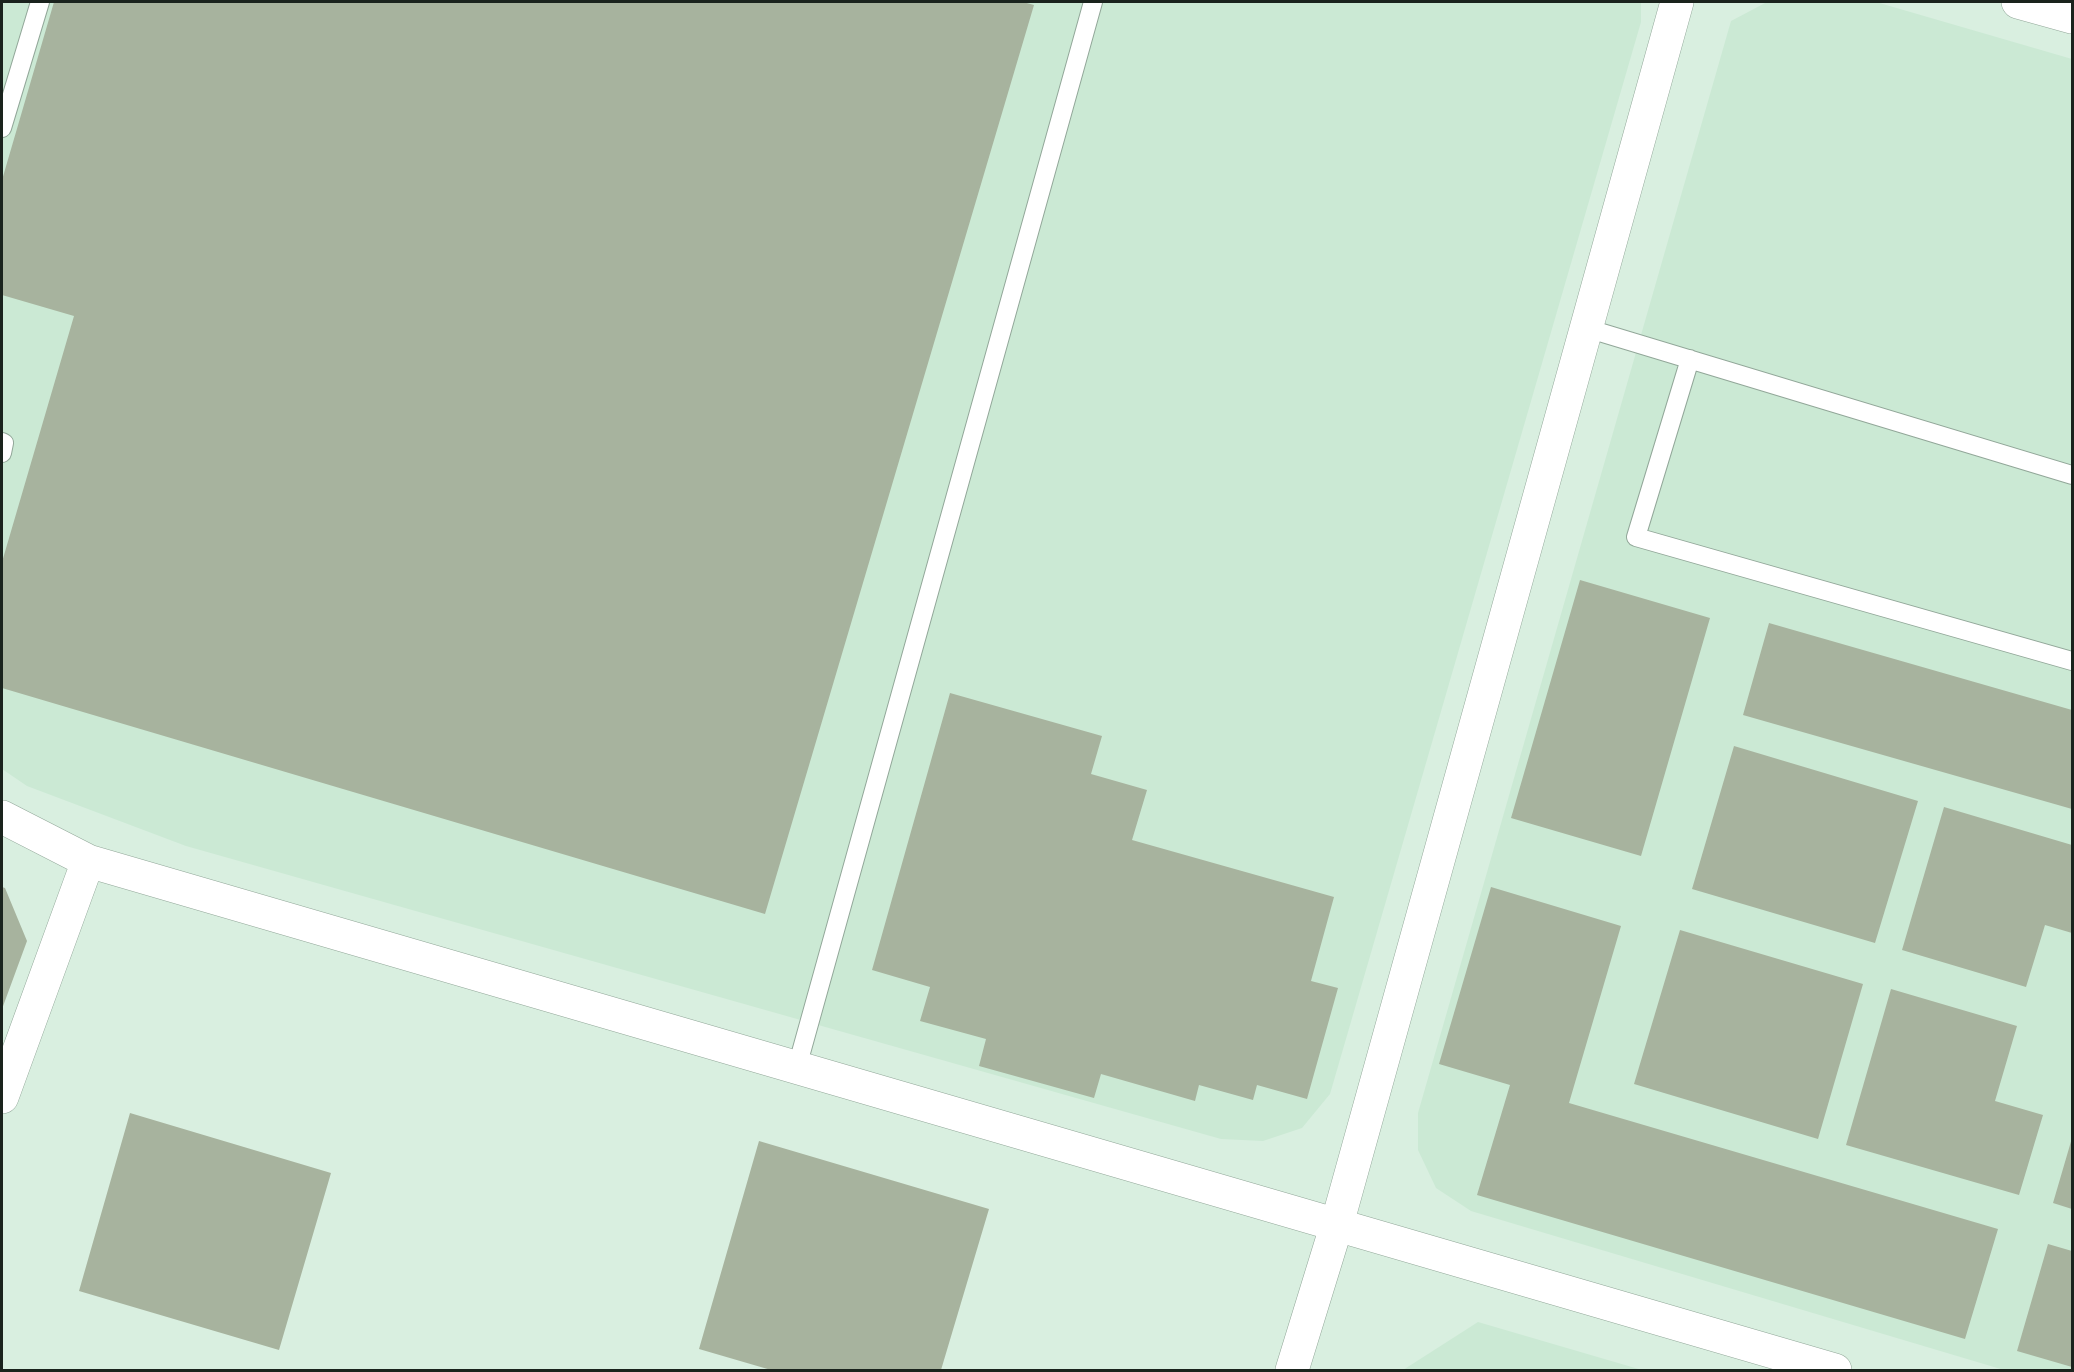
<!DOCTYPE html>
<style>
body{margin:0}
#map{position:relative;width:2074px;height:1372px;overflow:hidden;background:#d9efe0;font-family:"Sofia Sans Condensed",sans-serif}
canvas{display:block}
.frame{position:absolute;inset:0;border:3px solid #1a231d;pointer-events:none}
</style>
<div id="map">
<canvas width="2074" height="1372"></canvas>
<div class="frame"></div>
</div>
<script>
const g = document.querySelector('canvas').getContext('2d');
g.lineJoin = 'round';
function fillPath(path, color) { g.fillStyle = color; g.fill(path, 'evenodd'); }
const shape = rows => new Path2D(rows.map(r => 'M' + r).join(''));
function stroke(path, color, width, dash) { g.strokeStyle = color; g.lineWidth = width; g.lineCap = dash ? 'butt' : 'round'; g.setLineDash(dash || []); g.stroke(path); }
const built = shape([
 [2,2,1641,2,1641,22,1330,1094,1302,1128,1263,1141,1221,1139,186,846,27,786,2,769],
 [1767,2,1876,2,2072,59,2072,1370,2004,1370,1471,1211,1436,1188,1418,1150,1418,1113,1731,21],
 [1478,1322,1642,1370,1403,1370]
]);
const building = shape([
 [54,2,1023,2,1034,5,765,914,2,688,2,562,74,316,2,295,2,180],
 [1580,580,1710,618,1641,856,1511,818],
 [1769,623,2072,710,2072,809,1743,715],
 [950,693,1102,736,1091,774,1147,790,1132,840,1334,897,1311,981,1338,988,1307,1099,1257,1085,1253,1100,1199,1085,1195,1101,1101,1074,1094,1098,979,1066,986,1039,920,1021,930,987,872,970],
 [1734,746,1918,801,1875,943,1692,889],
 [1944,807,2072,845,2072,933,2045,925,2026,987,1902,950],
 [2,887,5,888,27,941,2,1009],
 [1491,887,1621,926,1569,1103,1998,1229,1965,1339,1477,1195,1510,1085,1439,1064],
 [1680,930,1863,984,1818,1139,1634,1084],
 [1891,989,2017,1026,1995,1101,2043,1115,2019,1195,1846,1145],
 [130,1113,331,1173,279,1350,79,1291],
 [2072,1138,2072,1209,2053,1203],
 [759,1141,989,1209,941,1370,771,1370,699,1349],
 [2048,1244,2072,1251,2072,1367,2017,1351]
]);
const service = shape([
 [2,128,40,2],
 [1586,328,2072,475],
 [1690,359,1636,537,2072,661],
 [2,442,4,443,2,453],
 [797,1067,1093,2]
]);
const tertiary = shape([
 [2018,2,2072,17],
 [2,817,88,861,1835,1370],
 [2,1097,88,861],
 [1292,1370,1337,1224,1677,2]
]);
fillPath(built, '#cbe9d4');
fillPath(building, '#a7b39e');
stroke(service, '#92a799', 20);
stroke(tertiary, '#92a799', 34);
stroke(service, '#fff', 18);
stroke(tertiary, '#fff', 33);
</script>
